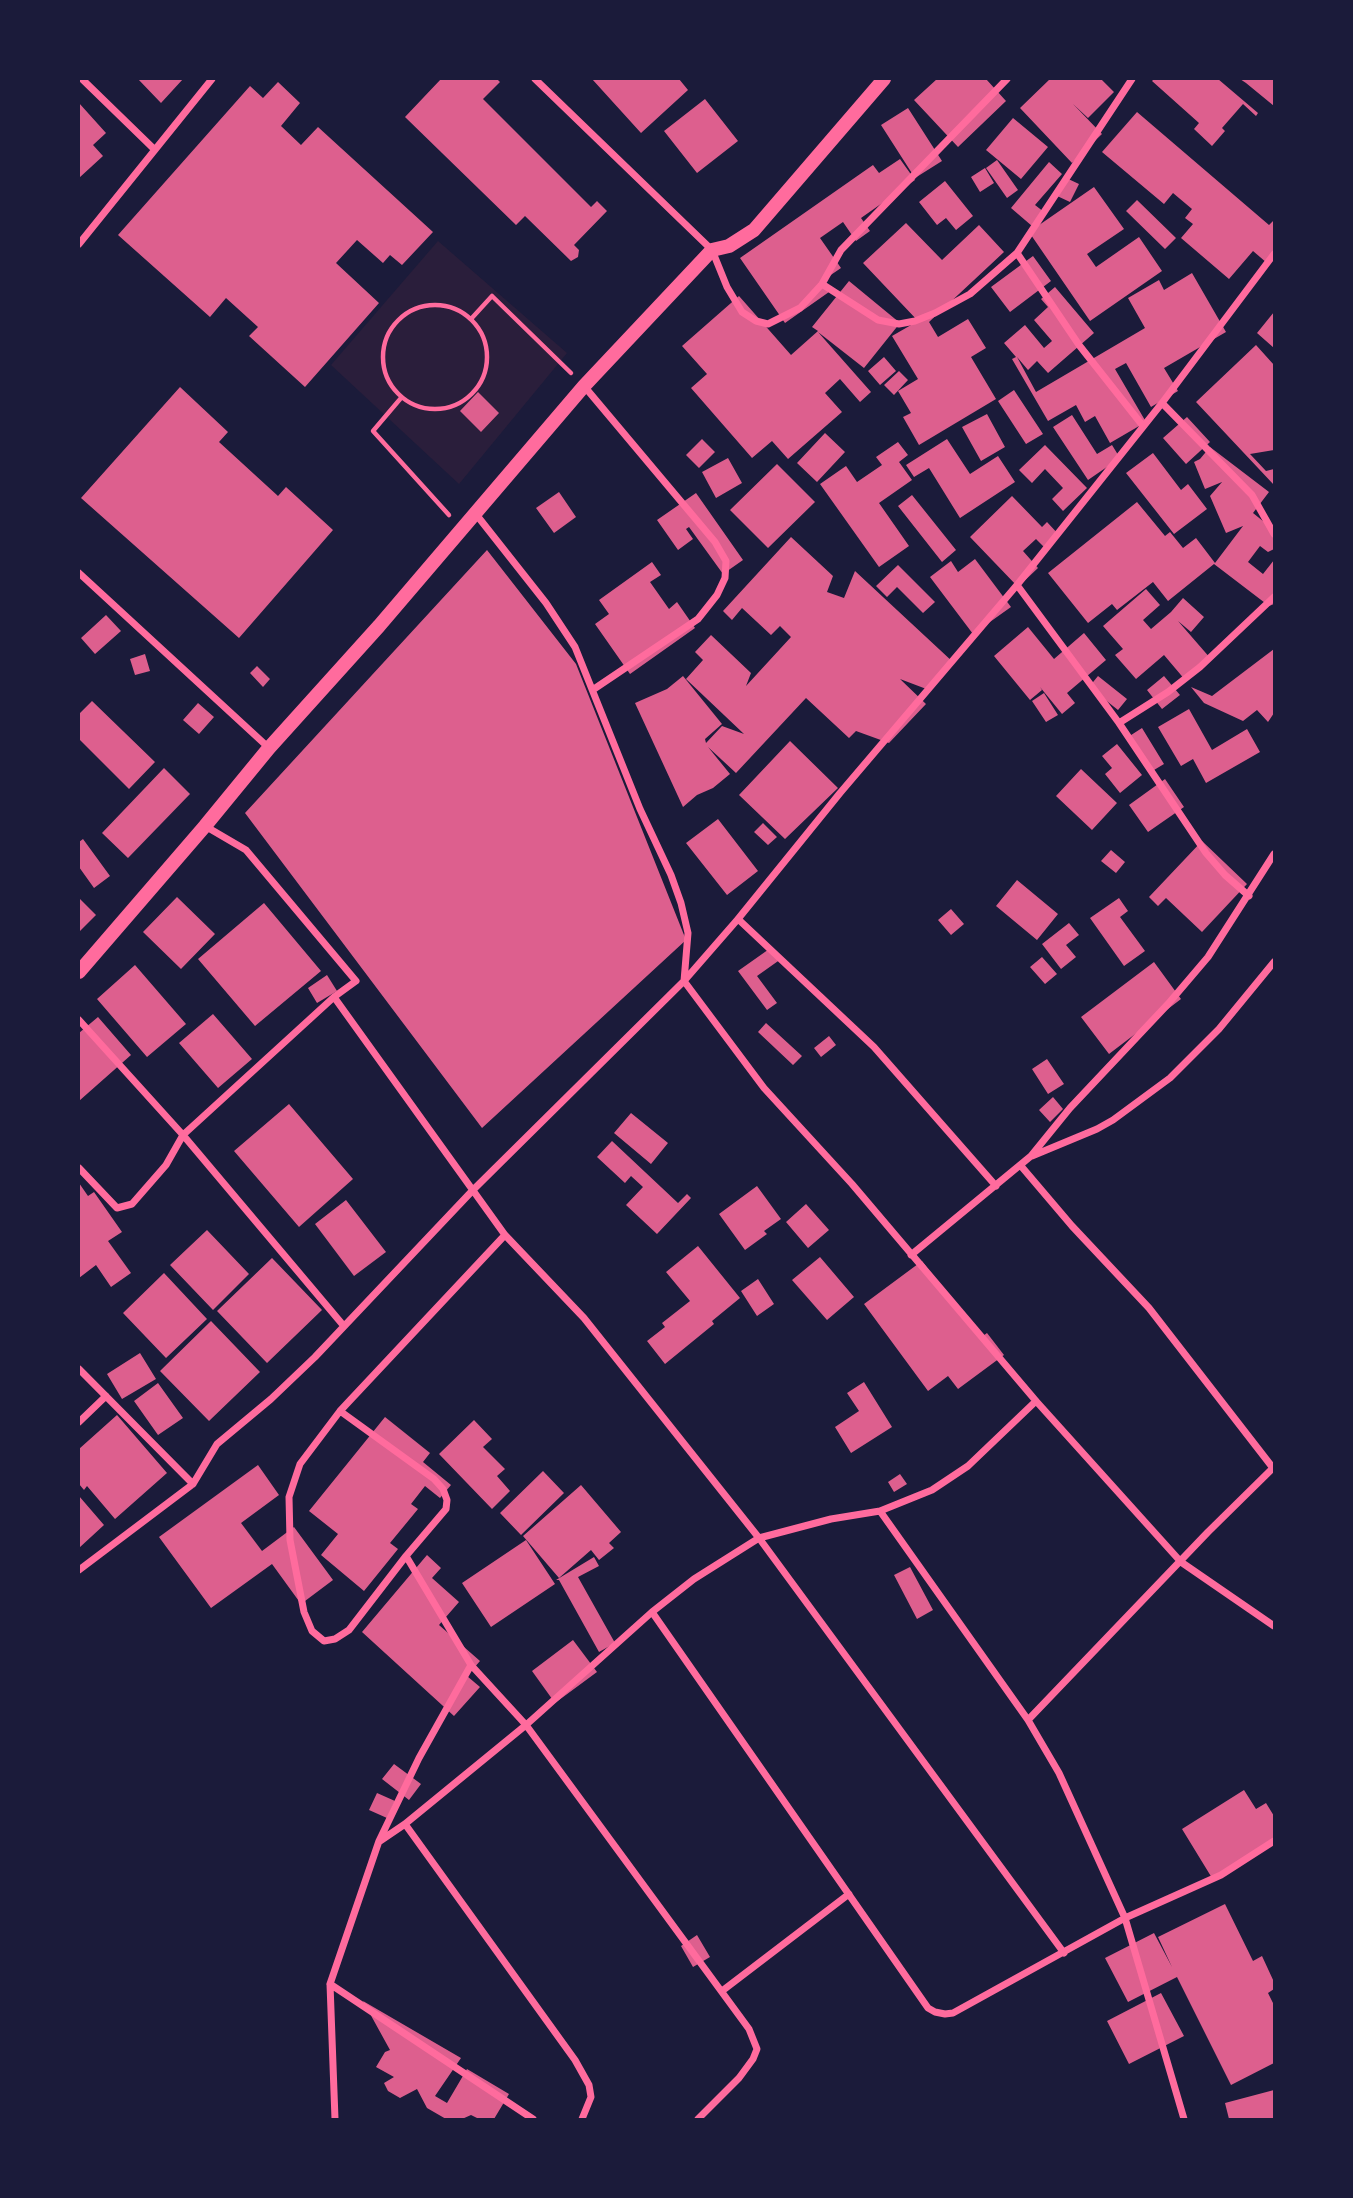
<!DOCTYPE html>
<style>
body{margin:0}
#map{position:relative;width:1353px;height:2198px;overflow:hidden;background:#1b1b3a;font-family:"Alegreya Sans",sans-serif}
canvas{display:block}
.frame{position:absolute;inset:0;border:80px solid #1b1b3a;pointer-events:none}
</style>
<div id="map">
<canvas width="1353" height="2198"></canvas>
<div class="frame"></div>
</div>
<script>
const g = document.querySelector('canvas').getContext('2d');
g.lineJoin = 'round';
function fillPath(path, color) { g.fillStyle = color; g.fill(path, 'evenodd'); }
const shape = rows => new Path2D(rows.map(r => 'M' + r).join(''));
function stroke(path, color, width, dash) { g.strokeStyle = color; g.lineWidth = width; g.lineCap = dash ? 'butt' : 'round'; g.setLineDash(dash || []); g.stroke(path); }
const green = shape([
 [438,241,567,353,459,484,331,365]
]);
const building = shape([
 [138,79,183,79,161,103],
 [441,79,497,79,500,82,483,99,591,207,597,201,607,211,574,245,579,250,578,257,571,261,525,216,516,225,405,117],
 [592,79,679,79,688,90,641,133],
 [937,79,986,79,1006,101,958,147,914,100],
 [1050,79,1101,79,1114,92,1088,118,1073,104,1102,134,1072,163,1020,108],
 [1154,79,1218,79,1258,113,1256,116,1243,104,1222,128,1225,131,1212,146,1194,129,1199,123,1152,81],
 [1240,79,1274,79,1274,106,1246,83],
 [278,82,300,103,281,126,301,145,318,127,433,232,402,265,390,255,383,263,357,240,336,263,379,303,305,387,249,336,258,327,226,298,210,317,118,235,250,86,263,98],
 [705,99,738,141,697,173,664,131],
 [79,103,106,133,93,145,103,156,79,178],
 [908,108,942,161,915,178,881,125],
 [1137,112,1269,225,1274,220,1274,255,1267,263,1253,251,1229,279,1181,238,1193,224,1185,218,1192,209,1173,193,1164,204,1102,152],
 [1013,118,1048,147,1021,179,986,150],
 [900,159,915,180,861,218,870,231,856,241,843,222,820,238,841,268,822,281,829,292,785,323,740,258,873,165,879,173],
 [997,160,1018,190,1007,198,986,168],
 [1049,162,1062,174,1035,205,1044,212,1032,226,1011,208],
 [985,168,994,183,980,192,971,177],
 [1064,177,1079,184,1070,202,1055,195],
 [945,181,973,216,956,230,946,218,937,225,919,202],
 [1094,187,1124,229,1087,254,1096,267,1139,237,1162,271,1090,321,1029,232],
 [1137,200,1176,238,1165,249,1126,211],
 [906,223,942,260,979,225,1004,252,929,322,938,337,968,319,986,348,971,357,996,399,919,445,903,417,911,413,898,391,918,379,892,336,918,321,863,263],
 [1033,256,1051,281,1010,312,991,287],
 [1192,273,1226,332,1164,368,1178,391,1151,407,1126,363,1115,369,1146,422,1110,443,1095,416,1085,422,1076,405,1048,421,1012,359,1016,357,1004,343,1025,325,1044,348,1052,341,1034,320,1048,307,1041,299,1055,287,1094,333,1048,373,1037,361,1028,370,1017,357,1036,392,1145,328,1128,298,1159,280,1164,290],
 [849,281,900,323,864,368,818,332,871,392,860,402,840,379,825,393,842,412,788,459,772,441,752,458,691,388,707,374,682,346,739,296,791,355,818,331,812,327],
 [1274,312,1274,348,1257,333],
 [1256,345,1274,365,1274,450,1250,454,1266,471,1274,469,1274,485,1196,402],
 [884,357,896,371,880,385,868,371],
 [899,371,908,380,894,395,884,385],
 [180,387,228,432,219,442,278,496,286,487,333,530,239,638,81,498],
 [1014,390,1043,434,1026,444,998,401],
 [478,392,499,413,481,432,460,411],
 [987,414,1005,447,981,461,962,427],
 [1072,415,1097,454,1112,445,1120,458,1088,480,1053,427],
 [1187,417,1210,442,1186,464,1163,438],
 [825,433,845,452,817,482,797,463],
 [702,439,715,452,699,468,686,455],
 [947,439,970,474,998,456,1015,482,960,518,929,468,914,477,906,465],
 [898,442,908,455,899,462,912,480,879,503,909,546,879,567,820,484,846,466,857,482,882,465,876,457],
 [1045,445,1087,488,1063,511,1052,499,1063,488,1045,469,1032,483,1019,470],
 [1210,447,1269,492,1253,513,1274,530,1274,549,1268,552,1260,546,1248,562,1263,574,1274,560,1274,604,1269,606,1214,564,1168,601,1153,582,1117,610,1112,604,1088,623,1048,573,1137,502,1165,536,1170,532,1183,548,1196,538,1215,563,1243,526,1226,533,1210,496,1222,482,1205,489,1194,462,1200,459],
 [1153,453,1181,490,1188,484,1207,509,1174,534,1126,473],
 [728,458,742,483,716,498,702,472],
 [777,464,815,502,768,548,730,510],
 [559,492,576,517,554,533,536,508],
 [696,493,743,560,723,574,689,527,686,529,693,539,678,550,657,520],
 [912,495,956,550,942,562,898,506],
 [1012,496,1042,527,1047,522,1060,536,1046,549,1036,539,1023,551,1038,568,1018,587,970,537],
 [791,537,833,576,827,592,844,598,855,571,954,663,929,690,900,679,926,704,889,743,856,731,849,738,806,698,736,773,708,747,730,774,713,788,697,795,683,807,635,703,667,689,683,676,722,724,705,739,706,743,722,726,744,734,686,679,703,660,695,652,711,635,751,673,746,686,791,637,780,626,771,635,742,608,732,620,723,611],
 [487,550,576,664,686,940,482,1128,245,813],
 [975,559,1011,607,973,634,930,577,951,561,958,572],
 [652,562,661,575,650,582,669,609,677,602,695,628,630,674,595,624,609,614,599,600],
 [898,565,935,602,923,613,897,587,887,597,876,586],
 [1146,589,1160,605,1143,620,1151,629,1171,612,1183,598,1204,617,1191,632,1178,621,1211,659,1186,681,1164,655,1136,679,1115,655,1123,649,1103,626],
 [106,615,121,631,95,654,81,638],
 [1028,627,1054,659,1084,633,1106,660,1067,693,1075,703,1062,714,1040,687,1042,690,1030,700,994,656],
 [1274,649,1274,713,1268,722,1257,710,1243,721,1204,703,1191,687,1212,696],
 [145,654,150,671,135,675,130,659],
 [257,666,270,679,263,687,250,673],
 [1098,676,1127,699,1118,710,1089,687],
 [1164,676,1180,695,1162,709,1147,690],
 [1044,693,1058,715,1046,722,1032,701],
 [92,701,155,762,129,789,79,739,79,714],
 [198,703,214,717,199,734,183,720],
 [1189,709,1212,750,1247,729,1260,752,1206,783,1193,759,1181,766,1158,727],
 [1142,728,1164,764,1149,773,1128,737],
 [790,741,838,788,785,839,739,795],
 [1117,744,1142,775,1120,793,1105,774,1112,768,1102,756],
 [164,768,190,794,128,858,102,833],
 [1081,769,1117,803,1092,830,1056,796],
 [1165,779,1184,807,1148,832,1129,805],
 [718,819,758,871,727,895,686,843],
 [763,823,777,837,768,845,754,832],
 [83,839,110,876,94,888,79,867,79,842],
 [1202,841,1247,884,1202,932,1166,898,1158,906,1149,897],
 [1111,850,1125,862,1116,873,1101,861],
 [1017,880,1058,914,1037,940,996,906],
 [177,897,215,934,181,969,143,932],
 [79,898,96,915,79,932],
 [1119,898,1128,911,1120,917,1145,951,1124,966,1090,918],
 [264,903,321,971,255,1026,198,959],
 [951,909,964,924,951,935,938,920],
 [1069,923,1079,935,1066,945,1076,957,1061,969,1042,944],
 [772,947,781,959,757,976,777,1003,767,1010,738,971],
 [1042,957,1057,974,1045,984,1030,967],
 [1154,962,1181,999,1109,1054,1081,1017],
 [135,965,186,1024,147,1057,97,999],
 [327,975,337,991,317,1003,308,988],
 [213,1014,252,1059,218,1088,179,1043],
 [98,1017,131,1055,79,1101,79,1033],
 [766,1023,802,1056,793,1065,758,1032],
 [829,1036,836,1045,821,1057,814,1048],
 [1047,1059,1064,1084,1048,1094,1032,1069],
 [1053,1097,1063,1109,1050,1122,1039,1110],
 [289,1104,353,1179,299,1227,234,1151],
 [631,1113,668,1143,651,1164,614,1133],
 [612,1141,678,1203,687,1194,691,1198,657,1234,626,1205,643,1187,631,1176,625,1183,597,1157],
 [79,1183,88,1196,94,1192,122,1232,108,1241,131,1273,111,1287,96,1265,79,1278],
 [757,1186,781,1219,764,1231,767,1234,745,1250,719,1214],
 [346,1200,386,1252,354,1276,315,1224],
 [806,1204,829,1230,808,1248,786,1222],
 [207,1230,249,1274,213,1310,170,1265],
 [698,1246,740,1298,712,1321,714,1324,665,1364,647,1341,665,1327,662,1323,690,1301,666,1272],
 [820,1257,854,1297,827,1320,792,1280],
 [272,1258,322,1310,267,1363,217,1311],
 [922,1261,980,1338,987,1333,1004,1355,958,1389,948,1376,928,1391,864,1304],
 [164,1273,207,1319,166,1358,123,1313],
 [758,1279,774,1304,757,1316,741,1291],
 [211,1321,260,1372,209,1421,160,1371],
 [140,1353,156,1379,122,1399,107,1374],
 [864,1382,892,1427,851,1453,835,1427,859,1411,847,1393],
 [158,1383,183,1418,158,1435,134,1401],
 [117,1415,167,1473,115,1519,87,1486,84,1490,79,1484,79,1449],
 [385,1417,430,1453,423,1462,451,1485,440,1498,425,1486,411,1504,418,1509,390,1543,398,1549,364,1591,321,1555,338,1534,309,1511],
 [474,1420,492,1439,483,1447,505,1469,497,1476,510,1491,492,1509,439,1454],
 [258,1465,279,1495,241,1523,262,1551,294,1527,333,1580,301,1604,272,1564,211,1608,159,1537],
 [543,1471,564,1493,521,1535,500,1513],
 [900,1474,907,1484,894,1492,888,1482],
 [581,1485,621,1532,609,1543,614,1548,599,1560,591,1550,559,1578,523,1536],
 [79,1496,104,1525,79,1548],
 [526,1540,555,1584,491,1627,462,1583],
 [427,1555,441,1568,432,1578,459,1602,439,1625,480,1661,467,1676,480,1687,454,1716,362,1632],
 [594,1557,599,1566,578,1577,615,1643,599,1652,559,1580,556,1580],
 [910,1567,933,1610,917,1619,894,1575],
 [573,1640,597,1672,555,1703,532,1671],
 [394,1764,421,1784,409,1800,382,1779],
 [1244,1790,1256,1809,1266,1803,1274,1816,1274,1840,1212,1878,1182,1829],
 [377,1793,395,1801,387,1818,369,1810],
 [1225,1904,1253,1961,1262,1956,1274,1982,1274,1989,1268,1993,1274,2005,1274,2063,1231,2085,1177,1977,1128,2002,1105,1958,1154,1933,1172,1967,1158,1937],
 [697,1935,710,1957,693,1967,681,1946],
 [1161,1993,1184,2036,1129,2064,1107,2021],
 [363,2001,461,2058,435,2096,447,2103,467,2069,509,2094,494,2119,479,2119,471,2115,462,2119,446,2119,427,2108,417,2089,400,2098,388,2091,384,2083,394,2077,376,2067,385,2052,390,2050],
 [1274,2090,1274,2119,1229,2119,1225,2103]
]);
const path = shape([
 '383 357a52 52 0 1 1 104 0a52 52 0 1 1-104 0Z',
 [471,319,492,296,571,373],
 [401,398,373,431,449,515]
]);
const minor = shape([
 [82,79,154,149],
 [535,79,712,250,727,287,742,312,756,321,768,324,800,308,822,284,841,250,1007,79],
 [79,244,212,79],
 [1017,253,1079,345,1143,426],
 [822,284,878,320,899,324,915,321,935,313,970,294,1017,253,1132,79],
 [584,386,715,542,726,561,725,578,717,595,698,619,594,689],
 [1162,403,1252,495,1274,534],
 [475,513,546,603,575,647,640,809,671,875,681,903,688,933,684,981,764,1088,852,1184,1036,1401,1181,1562,1274,1626],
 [79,573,269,748],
 [1017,585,1119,723,1206,853,1225,875,1249,896],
 [1119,723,1168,692,1200,667,1274,597],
 [205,826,246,850,356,981,334,997,505,1235,584,1318,759,1538,1064,1953],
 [738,919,874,1047,996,1186],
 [79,1020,183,1135,343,1325],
 [1032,1156,1097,1129,1113,1120,1170,1078,1219,1029,1274,962],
 [1021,1166,1072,1226,1149,1308,1273,1468],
 [79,1168,117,1208,132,1204,166,1165,183,1135,334,997],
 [911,1255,1031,1156,1070,1108,1168,1004,1208,957,1274,854],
 [79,1369,193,1484],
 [340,1411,300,1464,289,1497,290,1540,304,1612,312,1631,324,1641,335,1639,349,1630,406,1556],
 [79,1422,106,1396],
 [880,1511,1028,1720,1059,1773,1125,1918,1184,2119],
 [79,1570,193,1484,217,1444,271,1399,315,1357,473,1190,684,981,738,919,840,793,1017,585,1162,403,1274,254],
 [652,1612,928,2008,935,2012,945,2014,953,2013,1125,1918,1221,1875,1274,1841],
 [471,1665,526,1725,749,2029,757,2049,753,2059,739,2078,698,2119],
 [1028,1720,1208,1532,1274,1467],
 [405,1824,575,2060,589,2085,591,2097,582,2119],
 [380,1841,405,1824,526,1725,652,1612,694,1579,759,1538,831,1519,880,1511,932,1490,968,1466,1036,1401],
 [330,1984,533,2119],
 [722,1991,849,1894],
 [335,2119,330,1984,379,1841,419,1758,471,1665,406,1556,446,1509,447,1500,443,1489,434,1479,340,1411,505,1235]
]);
const secondary = shape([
 [79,972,205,826,269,748,379,626,584,386,712,250,729,246,754,230,884,79]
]);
fillPath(green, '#2a1e3b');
fillPath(building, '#dd5f8e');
stroke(path, '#ff6b9d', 4.5);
stroke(minor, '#ff6b9d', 7);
stroke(secondary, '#ff6b9d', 14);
</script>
